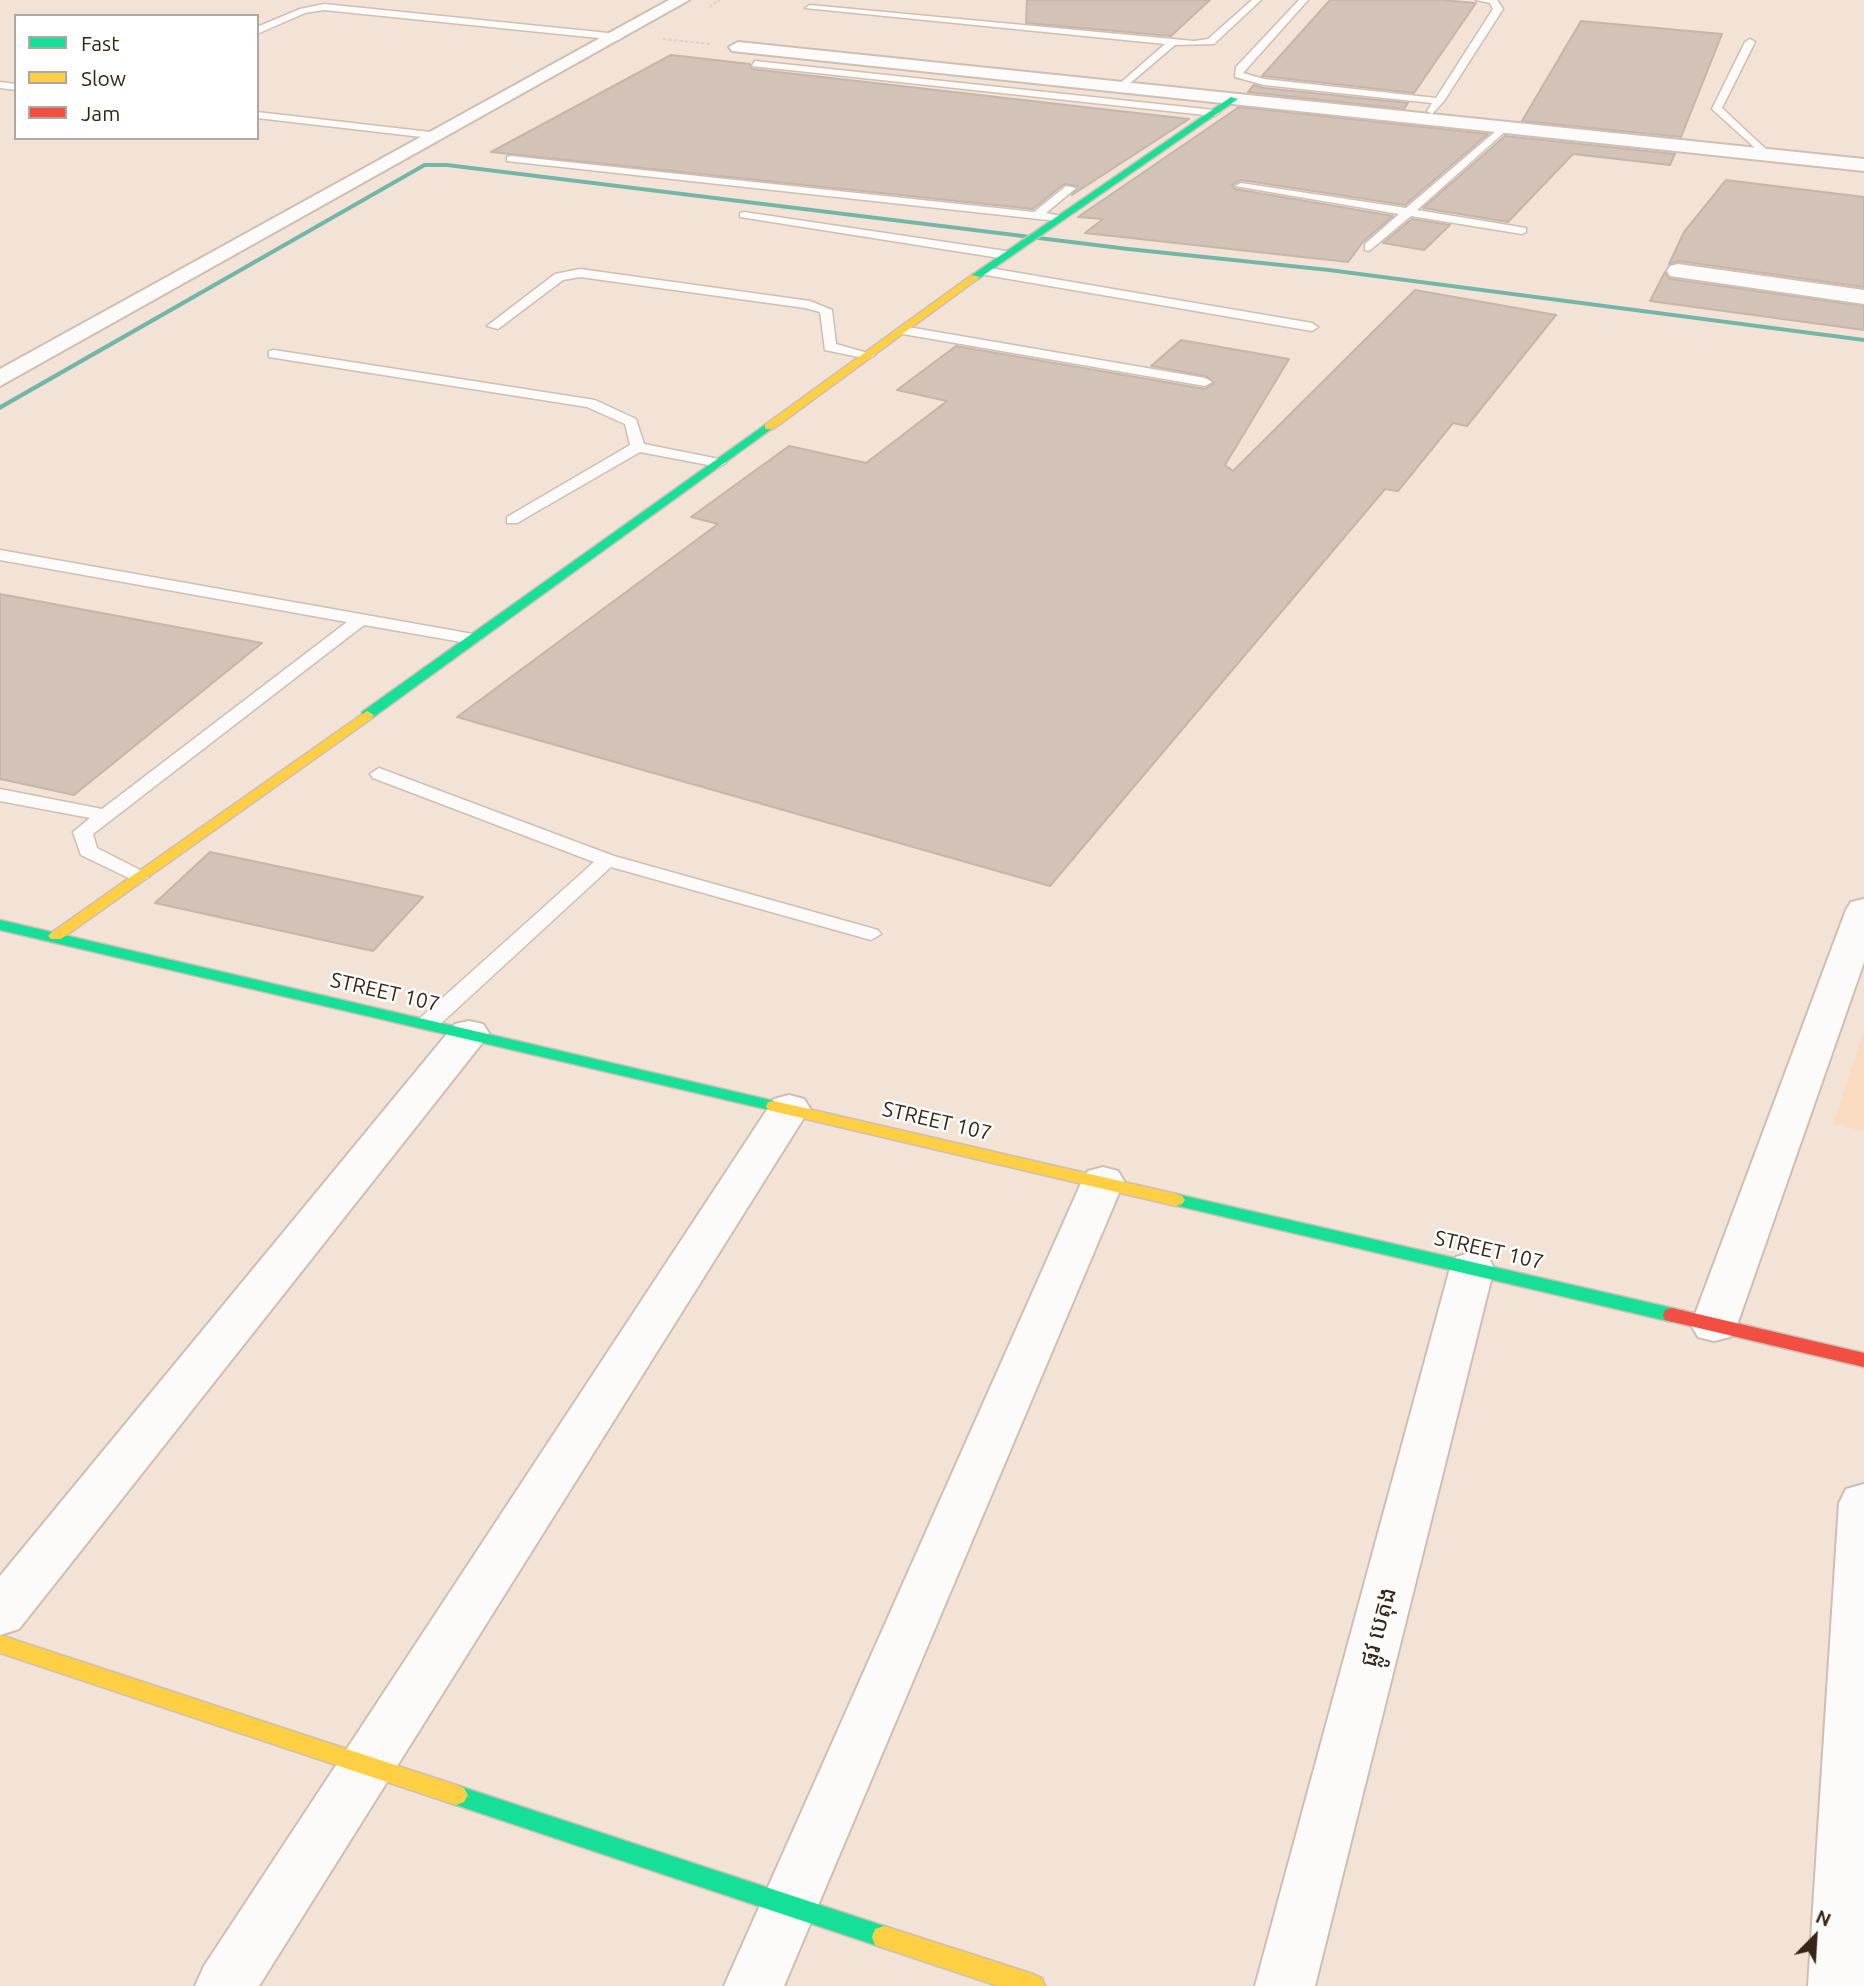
<!DOCTYPE html>
<meta charset="utf-8">
<style>
body{margin:0}
#map{position:relative;width:1864px;height:1986px;overflow:hidden;background:#f2e3d6;font-family:Ubuntu,sans-serif}
canvas{display:block}
.legend{position:absolute;left:14px;top:14px;width:245px;height:126px;box-sizing:border-box;background:#fff;border:2px solid #afa8a2;margin:0;padding:9px 12px;list-style:none;font-size:21px;color:#372616}
.legend li{display:flex;align-items:center;gap:14px;height:35px}
.legend b{width:35px;border:2px solid #afa8a2}
.north{position:absolute;left:1780px;top:1902px;width:70px;height:70px;-webkit-text-stroke:5px #fff;paint-order:stroke;rotate:24deg;font-size:19px;font-weight:700;line-height:28px;text-align:center;color:#372616}
.north::after{content:'';display:block;margin:auto;width:24px;height:32px;background:#372616;clip-path:polygon(50% 0,100% 100%,50% 72%,0 100%)}
</style>
<div id="map">
<canvas width="1864" height="1986"></canvas>
<ul class="legend">
<li><b style="height:9px;background:#16e098"></b>Fast</li>
<li><b style="height:9px;background:#ffcf43"></b>Slow</li>
<li><b style="height:9px;background:#f24e42"></b>Jam</li>
</ul>
<div class="north">N</div>
</div>
<script>
const g = document.querySelector('canvas').getContext('2d');
g.lineJoin = 'round';
function fillPath(path, color) { g.fillStyle = color; g.fill(path, 'evenodd'); }
const shape = rows => new Path2D(rows.map(r => 'M' + r).join(''));
function stroke(path, color, width, dash) { g.strokeStyle = color; g.lineWidth = width; g.lineCap = dash ? 'butt' : 'round'; g.setLineDash(dash || []); g.stroke(path); }
function write(font, color, halo, rows, align = 'center') {
  g.font = font + ' Ubuntu,"Noto Sans Khmer",sans-serif'; g.lineWidth = 5; g.setLineDash([]); g.textBaseline = 'middle'; g.strokeStyle = halo; g.fillStyle = color; for (const [text, x, y, turn = 0] of rows) {
    g.save(); g.translate(x, y); g.rotate((+turn || 0) * Math.PI / 180); g.textAlign = isNaN(turn) ? turn : align; if (halo) g.strokeText(text, 0, 0); g.fillText(text, 0, 0); g.restore();
  }
}
const built = shape([
 [1864,1030,1864,1131,1833,1124]
]);
const stream = shape([
 [424,163,447,163,1128,247,1329,268,1864,338,1864,342,1329,272,1128,251,447,167,425,167,0,410,0,405,424,163]
]);
const building = shape([
 [1027,0,1210,0,1171,36,1026,23,1027,0],
 [1330,0,1441,0,1476,3,1414,93,1262,76,1330,0],
 [1581,21,1722,34,1681,137,1522,121,1581,21],
 [671,55,750,64,752,69,1189,119,1072,195,1078,186,1064,184,1033,209,491,152,671,55],
 [1254,85,1264,88,1408,103,1404,109,1248,92,1254,85],
 [1239,107,1488,134,1405,205,1241,180,1232,185,1235,189,1393,216,1363,242,1348,262,1085,233,1103,219,1078,217,1239,107],
 [1505,136,1675,154,1670,165,1573,154,1508,222,1423,208,1505,136],
 [1726,180,1864,197,1864,287,1678,261,1669,264,1684,232,1726,180],
 [1412,219,1450,225,1424,250,1383,243,1412,219],
 [1665,272,1670,279,1864,306,1864,330,1650,301,1665,272],
 [1415,290,1556,315,1467,426,1453,423,1398,491,1385,489,1050,886,457,717,718,524,691,517,789,446,866,463,947,401,897,390,956,346,1205,389,1214,383,1206,376,1151,366,1181,340,1289,359,1225,465,1233,471,1415,290],
 [0,594,262,643,74,795,0,779,0,594],
 [210,852,423,897,373,951,155,903,210,852]
]);
const path = shape([
 [709,7,720,0],
 [663,39,710,44]
]);
const lane = shape([
 [1252,0,1261,0,1214,44,1175,45,1122,90,1118,85,1165,44,805,8,810,5,1194,41,1208,39,1252,0],
 [1299,0,1308,0,1243,73,1264,79,1436,98,1493,9,1490,3,1476,0,1497,0,1503,9,1444,101,1432,114,1427,111,1432,103,1264,85,1235,77,1236,67,1299,0],
 [324,4,618,34,623,37,618,40,324,10,305,13,257,34,257,27,300,9,324,4],
 [1750,39,1755,42,1722,108,1769,152,1769,156,1765,157,1712,109,1745,42,1750,39],
 [755,61,1214,110,1219,113,1214,116,752,66,755,61],
 [0,82,16,84,16,90,0,88,0,82],
 [257,112,439,133,444,136,439,139,257,118,257,112],
 [1504,124,1508,125,1508,129,1417,210,1526,228,1526,232,1522,234,1411,216,1369,251,1365,250,1365,244,1399,214,1235,186,1241,183,1406,208,1504,124],
 [511,156,1034,212,1066,186,1076,188,1046,213,1061,216,1061,220,1057,221,507,161,507,157,511,156],
 [744,212,1006,251,1012,255,1006,259,740,217,740,213,744,212],
 [984,267,1312,323,1318,327,1312,331,980,274,978,271,984,267],
 [580,269,810,301,832,310,836,344,875,355,868,359,825,350,820,312,805,308,580,277,563,280,498,329,487,326,555,274,580,269],
 [902,326,1205,378,1212,382,1205,386,897,333,896,330,902,326],
 [274,350,595,400,636,419,644,444,719,459,726,463,719,467,640,452,517,523,507,523,507,517,630,445,625,424,587,407,269,357,269,351,274,350],
 [0,550,473,634,481,639,473,644,364,625,93,834,97,848,146,873,149,877,139,883,81,855,73,832,90,818,0,801,0,789,102,809,347,622,0,560,0,550],
 [379,768,614,856,878,930,881,934,871,940,611,867,436,1028,420,1028,417,1023,420,1018,594,862,373,778,370,774,379,768]
]);
const street = shape([
 [669,0,689,0,0,386,0,369,669,0],
 [738,42,1864,159,1864,171,732,51,729,47,738,42],
 [1678,264,1864,290,1864,304,1670,276,1667,271,1670,266,1678,264],
 [1864,899,1864,962,1737,1325,1730,1337,1714,1341,1698,1337,1691,1325,1846,910,1851,902,1864,899],
 [469,1021,483,1024,489,1033,483,1042,19,1629,0,1635,0,1576,455,1024,469,1021],
 [789,1095,804,1099,810,1108,259,1986,195,1986,204,1966,774,1099,789,1095],
 [1103,1167,1118,1171,1124,1181,784,1986,724,1986,1082,1181,1088,1171,1103,1167],
 [1472,1252,1488,1257,1494,1268,1315,1986,1255,1986,1450,1268,1456,1257,1472,1252],
 [1864,1484,1864,1986,1808,1986,1839,1503,1846,1489,1864,1484]
]);
const fast = shape([
 [1231,97,1238,99,978,279,972,279,972,275,1231,97],
 [765,425,774,427,372,718,362,718,362,712,765,425],
 [0,920,774,1101,782,1106,774,1111,0,930,0,920],
 [1176,1194,1672,1308,1679,1310,1681,1315,1679,1320,1672,1322,1170,1204,1167,1200,1170,1196,1176,1194],
 [456,1785,884,1926,893,1929,896,1937,893,1945,884,1948,456,1805,448,1802,444,1795,448,1788,456,1785]
]);
const slow = shape([
 [972,275,980,277,773,429,765,429,765,425,972,275],
 [367,711,374,715,372,718,61,939,51,939,48,936,51,933,367,711],
 [774,1101,1176,1194,1182,1196,1185,1200,1182,1204,1176,1206,768,1110,766,1106,768,1102,774,1101],
 [0,1635,456,1785,464,1788,468,1795,464,1802,456,1805,0,1653,0,1635],
 [884,1926,1033,1974,1042,1978,1045,1986,998,1986,875,1945,872,1937,875,1929,884,1926]
]);
const jam = shape([
 [1672,1308,1864,1353,1864,1367,1665,1320,1663,1315,1665,1310,1672,1308]
]);
const streetNames = [
 ["STREET 107",385,992,13],
 ["STREET 107",937,1121,13],
 ["STREET 107",1489,1250,13]
];
const nearStreetnames = [
 ["ផ្លូវ បេតុង",1378,1627,-75]
];
fillPath(built, '#f8dbc1');
fillPath(stream, '#73b6a8');
fillPath(building, '#d3c2b8');
stroke(building, '#c6b5ab', 2);
stroke(lane, '#cebfb2', 3);
stroke(street, '#cebfb2', 4);
stroke(fast, '#cebfb2', 3);
stroke(slow, '#cebfb2', 3);
stroke(jam, '#cebfb2', 3);
stroke(path, '#d8d4d0', 2, [3.5, 2]);
fillPath(lane, '#fdfbf9');
fillPath(street, '#fdfbf9');
fillPath(fast, '#16e098');
fillPath(slow, '#ffcf43');
fillPath(jam, '#f24e42');
write('21px', '#372616', '#fff', streetNames);
write('24px', '#372616', '#fff', nearStreetnames);
</script>
